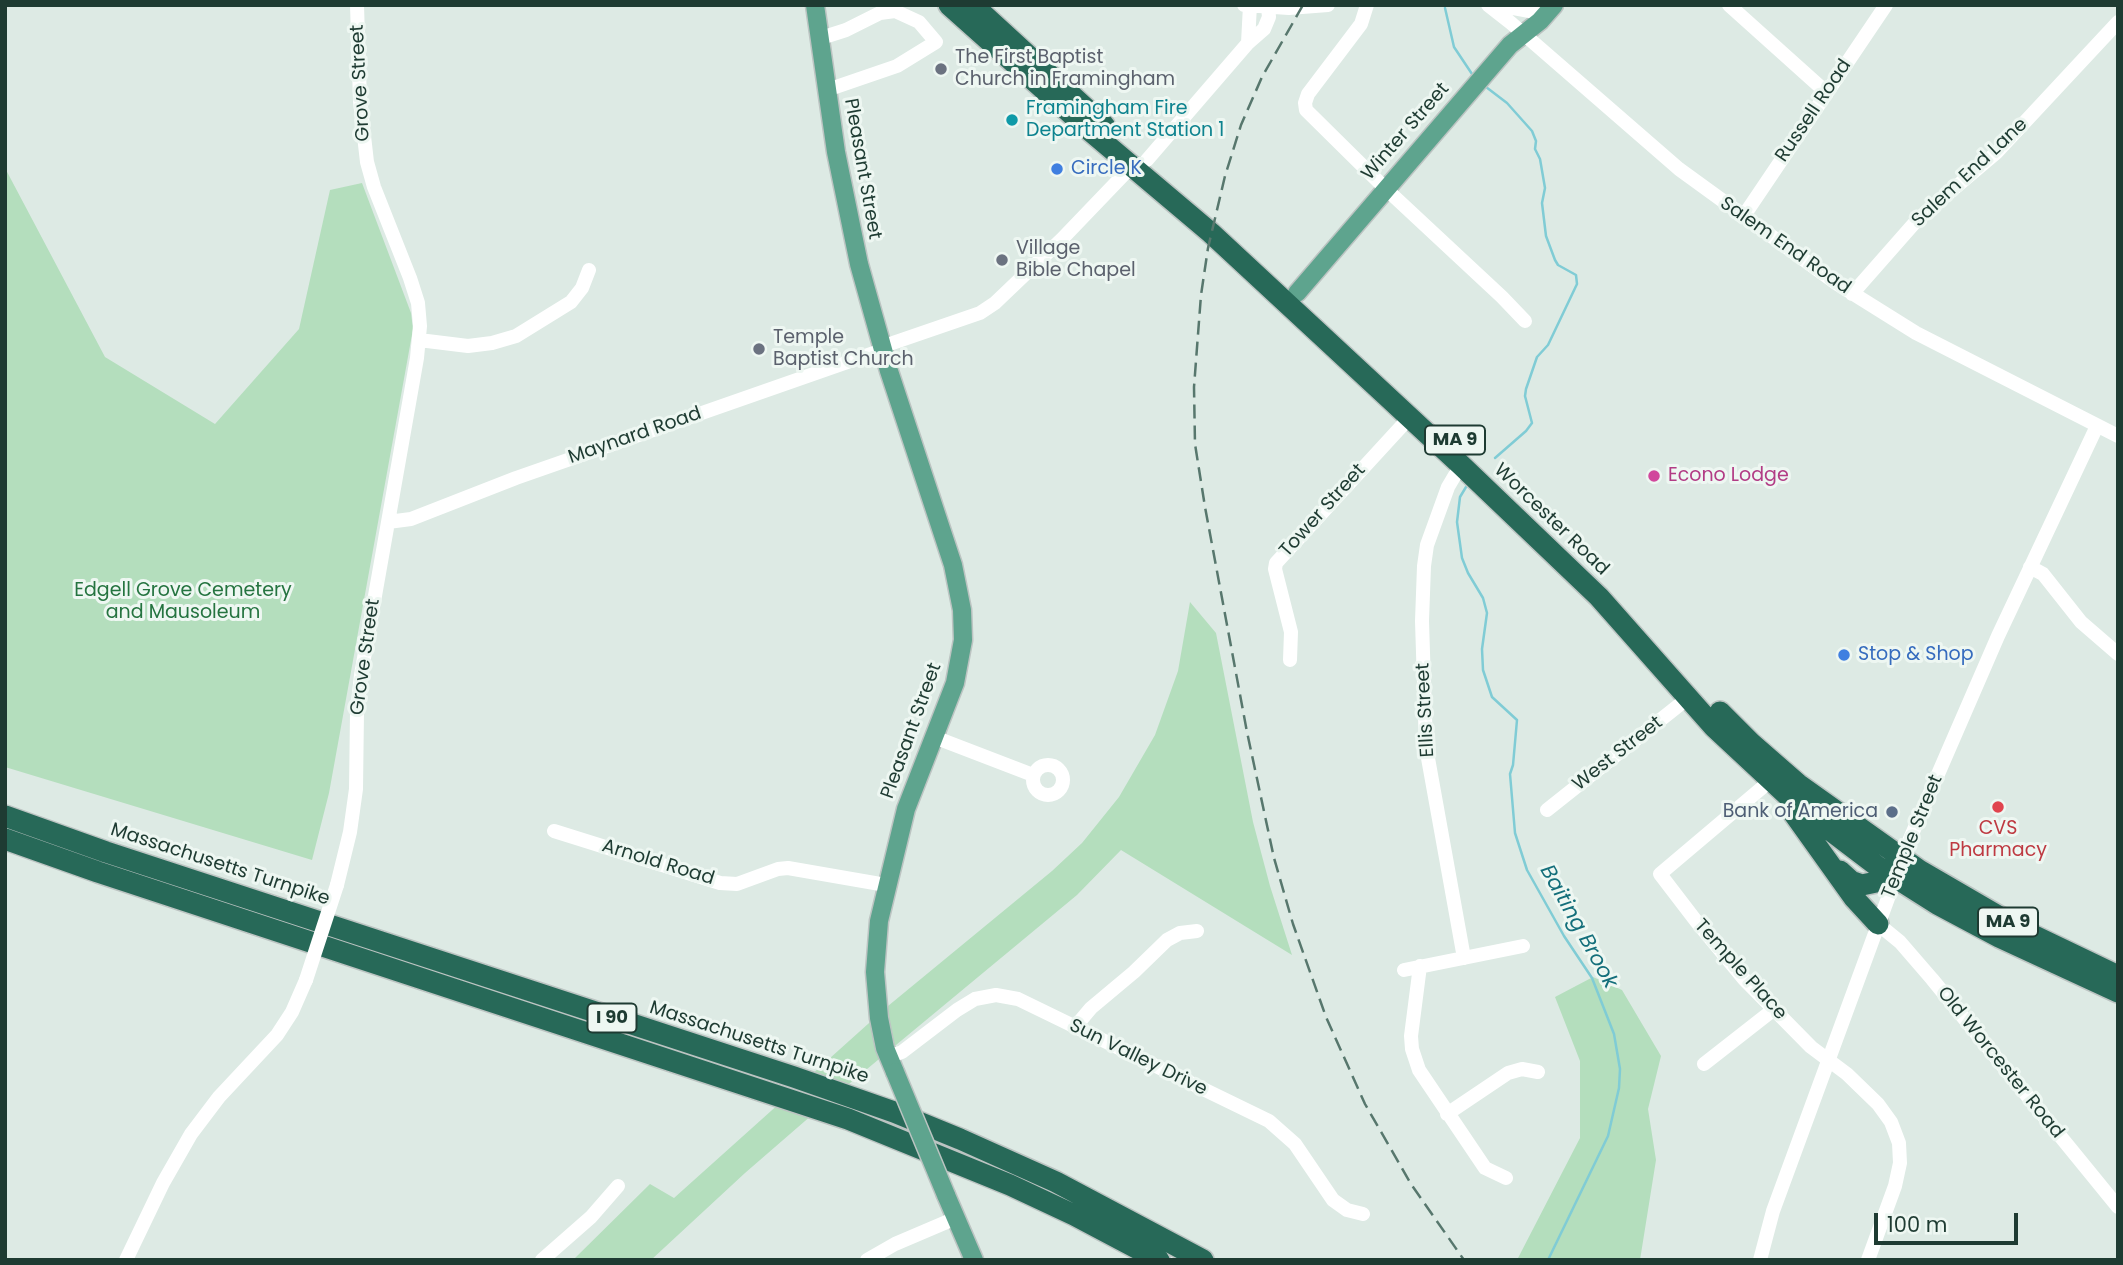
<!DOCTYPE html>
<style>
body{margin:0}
#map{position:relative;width:2123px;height:1265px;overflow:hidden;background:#ddeae4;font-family:Poppins,sans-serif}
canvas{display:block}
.frame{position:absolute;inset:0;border:7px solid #1e3b32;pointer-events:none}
.scale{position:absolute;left:1874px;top:1213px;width:144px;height:32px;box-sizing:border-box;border:4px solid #1e3b32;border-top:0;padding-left:9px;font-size:21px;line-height:24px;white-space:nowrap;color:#1e3b32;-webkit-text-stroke:5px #eef7f2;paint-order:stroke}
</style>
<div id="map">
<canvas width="2123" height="1265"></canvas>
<div class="frame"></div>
<div class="scale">100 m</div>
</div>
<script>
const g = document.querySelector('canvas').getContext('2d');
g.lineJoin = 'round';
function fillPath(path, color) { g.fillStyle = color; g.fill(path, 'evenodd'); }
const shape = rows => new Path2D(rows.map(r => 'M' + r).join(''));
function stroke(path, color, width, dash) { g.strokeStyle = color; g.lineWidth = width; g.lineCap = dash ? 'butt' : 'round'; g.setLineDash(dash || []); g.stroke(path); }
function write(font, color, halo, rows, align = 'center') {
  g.font = font + ' Poppins,sans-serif'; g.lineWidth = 6; g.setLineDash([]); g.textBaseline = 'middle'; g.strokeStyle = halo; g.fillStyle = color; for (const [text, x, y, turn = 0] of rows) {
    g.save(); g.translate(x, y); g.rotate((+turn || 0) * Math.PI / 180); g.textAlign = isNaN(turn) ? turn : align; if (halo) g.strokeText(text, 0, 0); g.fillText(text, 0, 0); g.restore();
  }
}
const green = shape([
 [5,168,105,357,215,424,299,329,330,190,362,183,411,313,413,329,329,793,312,860,5,767],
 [1190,602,1216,633,1253,822,1270,886,1292,955,1121,850,1077,895,820,1108,745,1173,651,1260,573,1260,650,1184,674,1198,888,1006,1052,871,1082,843,1119,797,1155,735,1178,671],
 [1593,977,1622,990,1661,1056,1648,1109,1656,1160,1640,1260,1517,1260,1580,1138,1580,1061,1555,997]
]);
const stream = shape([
 [1445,8,1454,47,1472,74],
 [1486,87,1507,103,1532,131,1536,141,1535,149,1540,159,1545,188,1542,203,1546,236,1555,260,1558,265,1576,275,1577,284,1548,345,1537,357,1526,389,1525,396,1532,423,1526,431,1495,458],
 [1466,487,1460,497,1457,522,1462,558,1468,573,1483,598,1487,613,1482,649,1483,670,1492,697,1517,720,1513,765,1510,774,1515,833,1527,870,1564,936,1592,978,1614,1034,1620,1069,1619,1088,1608,1136,1548,1260]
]);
const minor = shape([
 [1244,5,1289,8,1328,5],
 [1367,5,1361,24,1308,94,1305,103,1306,110,1385,188,1502,297,1525,321],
 [1488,5,1511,23,1679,169,1836,283,1916,333,2118,436],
 [1497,5,1546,14],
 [1729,5,1827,93],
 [821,38,846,30,880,13,895,11,919,22,936,42,897,66,827,90],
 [1248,43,1250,5],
 [1147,160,1248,43,1264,29,1269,17,1268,7],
 [1743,217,1886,5],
 [1852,294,1918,219,1996,153,2118,22],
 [419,340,468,346,492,343,516,336,571,302,582,288,589,270],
 [881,347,980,313,995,303,1062,239,1132,166],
 [1461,465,1448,487,1427,545,1424,566,1422,621,1426,747,1464,958],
 [388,522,411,519,516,478,882,350],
 [2030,567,2043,574,2081,622,2118,654],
 [1290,660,1291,632,1275,569,1276,563,1410,417],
 [934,737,1033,775],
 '1033 780a15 15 0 1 1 30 0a15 15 0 1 1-30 0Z',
 [1770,781,1660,874,1696,921,1744,979,1811,1047,1847,1074,1878,1104,1891,1122,1899,1143,1900,1163,1895,1186,1868,1260],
 [1547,810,1688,698],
 [554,831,720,883,737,884,778,869,788,868,886,885],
 [337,885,350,832,356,789,357,712,361,675,417,358,420,326,418,303,410,278,374,187,367,162,360,101,357,5],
 [1878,924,1900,942,1932,979,2118,1207],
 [1420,966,1411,1036,1412,1049,1419,1070,1485,1168,1506,1178],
 [1404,970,1523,946],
 [1075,1027,1091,1008,1134,972,1167,940,1180,933,1197,931],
 [888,1057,902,1052,957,1010,975,999,996,995,1018,999,1269,1121,1295,1144,1333,1200,1347,1210,1363,1214],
 [1704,1064,1773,1010],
 [1447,1114,1508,1073,1522,1069,1538,1072],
 [126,1260,163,1183,191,1134,219,1097,277,1035,292,1012,306,980],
 [542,1260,591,1217,618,1186],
 [867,1260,895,1244,956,1218],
 [1760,1260,1773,1211,1909,841,1998,636,2097,426]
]);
const major = shape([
 [815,5,836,152,859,264,889,371,953,565,962,610,963,640,955,683,906,809,879,921,875,972,879,1018,885,1048,895,1072],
 [1297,293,1510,45,1540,21,1554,5],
 [946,1195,974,1260]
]);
const highway = shape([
 [949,5,1089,130,1211,233,1461,465,1599,597,1714,727,1802,809,1877,866,1937,904,1999,937,2118,992],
 [973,5,1104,125],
 [1720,712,1751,743,1798,784,1919,870,2024,931,2118,976],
 [1794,814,1854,898,1878,924],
 [5,816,106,852,794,1077,894,1112,960,1139,1056,1182,1203,1260],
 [5,839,98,872,848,1119,1010,1185,1074,1215,1159,1260],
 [1840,871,1851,881,1862,885,1895,878]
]);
const rail = shape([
 [1303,5,1262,77,1241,125,1225,176,1208,248,1201,295,1194,387,1195,444,1205,507,1247,732,1274,858,1293,924,1326,1017,1365,1104,1411,1184,1464,1260]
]);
const minorBridge = shape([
 [306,980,337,885]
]);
const majorBridge = shape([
 [895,1072,946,1195]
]);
const markers = [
 [941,69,7,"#6b7280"],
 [1012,120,7,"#0f9aa8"],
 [1057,169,7,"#3f7fe0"],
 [1002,260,7,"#6b7280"],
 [759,349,7,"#6b7280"],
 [1654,476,7,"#d1479c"],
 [1844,655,7,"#3f7fe0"],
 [1998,807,7,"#e0444e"],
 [1892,812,7,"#5c6f8a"]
];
const shields = [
 [1455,440,60],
 [2008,922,60],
 [612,1018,49]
];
const shieldNames = [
 ["MA 9",1455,440],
 ["MA 9",2008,922],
 ["I 90",612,1018]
];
const worshipNames = [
 ["The First Baptist",955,58],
 ["Church in Framingham",955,80],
 ["Village",1016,249],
 ["Bible Chapel",1016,271],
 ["Temple",773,338],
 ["Baptist Church",773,360]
];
const streetNames = [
 ["Grove Street",361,83,-93],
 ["Russell Road",1814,111,-56],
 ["Winter Street",1406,132,-49],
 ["Pleasant Street",862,169,80],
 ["Salem End Lane",1970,173,-43],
 ["Salem End Road",1785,246,35],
 ["Maynard Road",635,436,-19],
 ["Tower Street",1323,511,-48],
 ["Worcester Road",1551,520,44],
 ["Grove Street",366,657,-82],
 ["Ellis Street",1426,710,-93],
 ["Pleasant Street",912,731,-70],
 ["West Street",1618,754,-38],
 ["Temple Street",1913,837,-68],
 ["Arnold Road",658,863,17],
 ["Massachusetts Turnpike",220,865,18],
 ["Temple Place",1740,970,48],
 ["Massachusetts Turnpike",759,1043,18],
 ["Sun Valley Drive",1138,1058,26],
 ["Old Worcester Road",2000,1063,51]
];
const cultureNames = [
 ["Framingham Fire",1026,109],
 ["Department Station 1",1026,131]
];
const shopNames = [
 ["Circle K",1071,169],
 ["Stop & Shop",1858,655]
];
const hotelNames = [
 ["Econo Lodge",1668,476]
];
const parkNames = [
 ["Edgell Grove Cemetery",183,591],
 ["and Mausoleum",183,613]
];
const serviceNames = [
 ["Bank of America",1878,812]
];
const healthNames = [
 ["CVS",1998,829],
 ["Pharmacy",1998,851]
];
const waterNames = [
 ["Baiting Brook",1578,927,61]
];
fillPath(green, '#b4debd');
stroke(stream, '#80ccd5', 2.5);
stroke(major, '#bcc4c2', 21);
stroke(highway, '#bcc4c2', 24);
stroke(minor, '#fff', 14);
stroke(major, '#5ea48e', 18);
stroke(highway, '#276958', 21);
stroke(rail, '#57776d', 2.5, [14, 7]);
stroke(majorBridge, '#bcc4c2', 21, []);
stroke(minorBridge, '#fff', 14);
stroke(majorBridge, '#5ea48e', 18);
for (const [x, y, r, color] of markers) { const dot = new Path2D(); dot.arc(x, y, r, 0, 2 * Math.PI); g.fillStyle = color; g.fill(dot); stroke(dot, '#eef7f2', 2.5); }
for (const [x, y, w] of shields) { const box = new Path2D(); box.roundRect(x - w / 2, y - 14.5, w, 29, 5); g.fillStyle = '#eef7f2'; g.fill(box); stroke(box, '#1e3b32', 2); }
write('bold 18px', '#1e3b32', null, shieldNames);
write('19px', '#5b616d', '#eef7f2', worshipNames, 'left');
write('19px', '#1e3b32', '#eef7f2', streetNames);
write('19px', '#0d838f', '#eef7f2', cultureNames, 'left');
write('19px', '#366cbe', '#eef7f2', shopNames, 'left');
write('19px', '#b23c85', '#eef7f2', hotelNames, 'left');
write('19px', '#257440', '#eef7f2', parkNames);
write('19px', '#4e5e75', '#eef7f2', serviceNames, 'right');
write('19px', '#be3a42', '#eef7f2', healthNames);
write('italic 21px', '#146f7b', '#eef7f2', waterNames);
</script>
